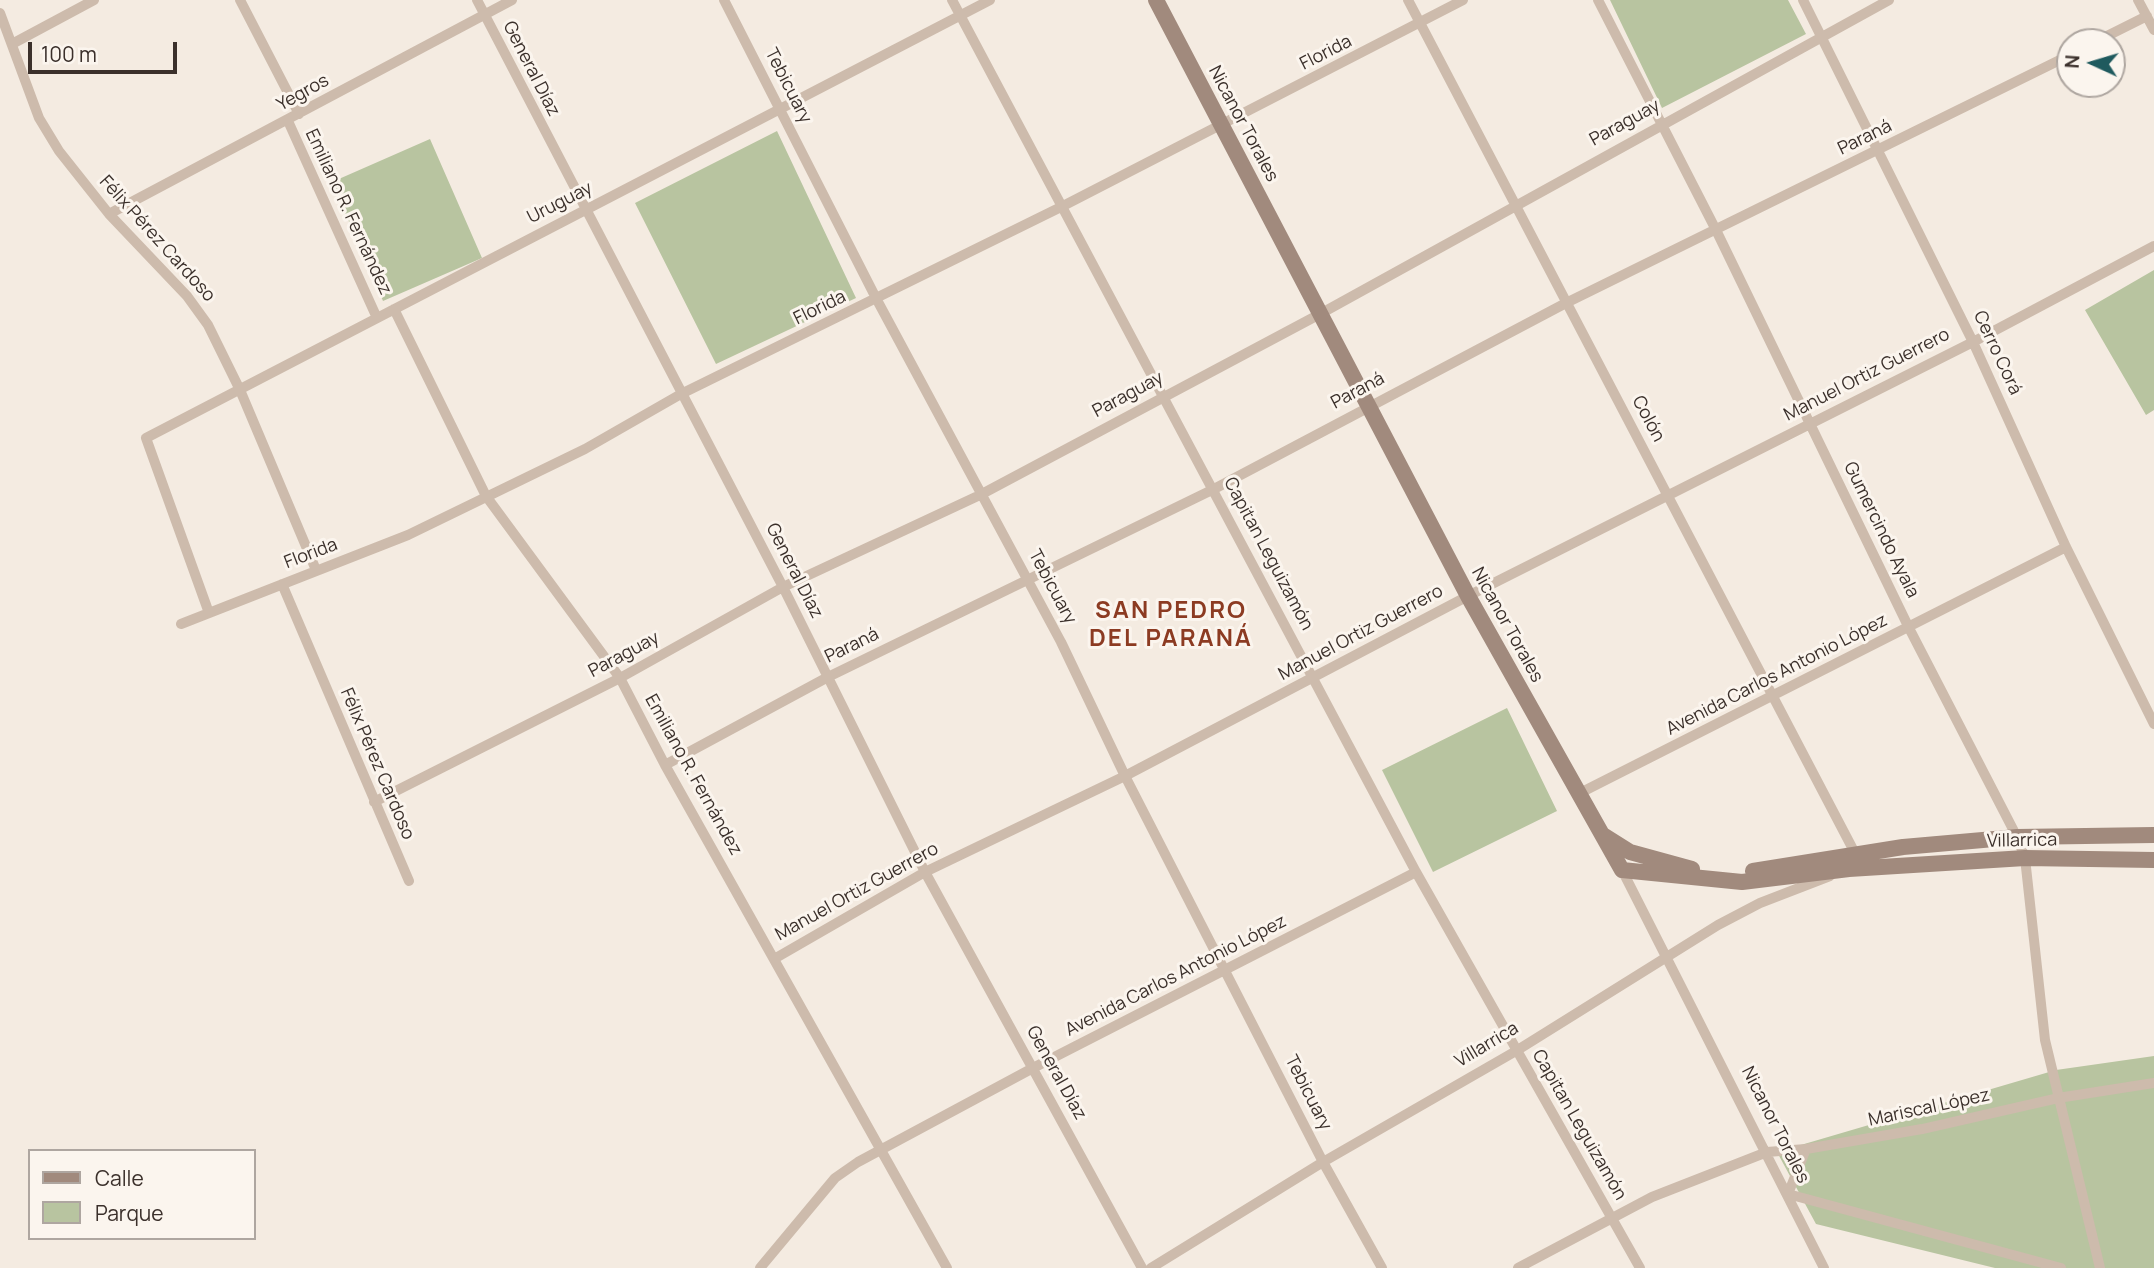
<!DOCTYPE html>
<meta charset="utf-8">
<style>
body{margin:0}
#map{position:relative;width:2154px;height:1268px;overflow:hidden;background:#f4ebe1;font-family:Manrope,sans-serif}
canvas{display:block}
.legend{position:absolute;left:28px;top:1149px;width:228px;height:91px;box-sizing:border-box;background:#fbf5ee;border:2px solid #aea6a0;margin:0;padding:9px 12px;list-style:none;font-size:21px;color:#3b302b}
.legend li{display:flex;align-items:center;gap:14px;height:35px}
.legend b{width:35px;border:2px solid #aea6a0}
.north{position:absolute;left:2056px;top:28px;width:70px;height:70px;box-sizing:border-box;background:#fbf5ee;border:2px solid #aea6a0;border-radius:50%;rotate:274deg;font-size:19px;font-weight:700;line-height:28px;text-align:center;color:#3b302b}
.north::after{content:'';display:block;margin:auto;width:24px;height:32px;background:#1f5a5e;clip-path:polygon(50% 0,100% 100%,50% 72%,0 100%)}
.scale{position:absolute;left:28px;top:42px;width:149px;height:32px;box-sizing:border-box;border:4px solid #3b302b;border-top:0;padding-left:9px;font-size:21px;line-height:24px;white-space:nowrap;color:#3b302b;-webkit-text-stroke:5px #fbf5ee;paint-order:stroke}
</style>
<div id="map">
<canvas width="2154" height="1268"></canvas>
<ul class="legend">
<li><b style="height:9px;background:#a18a7d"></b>Calle</li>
<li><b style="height:19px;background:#b8c4a0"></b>Parque</li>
</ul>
<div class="north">N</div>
<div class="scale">100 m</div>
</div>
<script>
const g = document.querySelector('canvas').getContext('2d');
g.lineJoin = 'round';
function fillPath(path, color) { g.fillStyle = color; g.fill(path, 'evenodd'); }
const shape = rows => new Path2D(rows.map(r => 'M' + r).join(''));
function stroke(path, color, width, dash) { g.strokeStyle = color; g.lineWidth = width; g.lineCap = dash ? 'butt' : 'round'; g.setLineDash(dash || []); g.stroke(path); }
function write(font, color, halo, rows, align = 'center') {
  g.font = font + ' Manrope,sans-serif'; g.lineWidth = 6; g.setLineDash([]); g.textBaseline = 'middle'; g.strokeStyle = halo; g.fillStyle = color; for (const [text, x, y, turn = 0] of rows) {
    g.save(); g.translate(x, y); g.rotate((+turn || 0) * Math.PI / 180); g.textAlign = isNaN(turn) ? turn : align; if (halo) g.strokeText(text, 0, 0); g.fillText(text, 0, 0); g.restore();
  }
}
const green = shape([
 [1610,0,1788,0,1806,34,1662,108],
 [777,131,856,298,716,364,635,203],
 [430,139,482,258,383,301,332,182],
 [2154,270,2154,410,2146,415,2085,310],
 [1507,708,1557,811,1433,872,1382,770],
 [2154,1056,2154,1268,1995,1268,1816,1224,1777,1152,2056,1070]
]);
const street = shape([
 [240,0,299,114],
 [477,0,783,587,925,872,1142,1268],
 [724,0,877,300,1061,642,1125,776,1323,1162,1382,1268],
 [952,0,1416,872,1640,1268],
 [1408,0,1856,855,1853,860],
 [1598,0,1716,230,1909,628,2017,837,2025,858,2045,1040,2100,1268],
 [1803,0,1973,342,2066,547,2154,724],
 [2138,0,2154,30],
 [0,13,39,118,59,151,109,214,187,296,208,325,240,390,316,570],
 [2095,42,2147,16],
 [12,44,94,0],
 [288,121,377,318],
 [109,214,512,0],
 [394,309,486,496,620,678,665,765,947,1268],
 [282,584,409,881],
 [209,613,146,438,990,0],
 [181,624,408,535,585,449,681,394,1061,207,1463,0],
 [665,765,828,677,1214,489,1566,303,2070,55],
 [1578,794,2066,547],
 [374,802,620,678,783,587,980,495,1320,314,1889,0],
 [1622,870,1824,1268],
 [774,959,925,872,1125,776,1468,596,1973,342,2154,246],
 [760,1268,835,1178,858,1162,1033,1068,1416,872],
 [1151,1268,1323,1162,1516,1051,1718,925,1760,903,1830,876],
 [1518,1268,1652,1197,1767,1152,1806,1149],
 [2061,1268,1788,1194,1806,1149,1922,1129,2058,1098,2154,1083]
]);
const secondary = shape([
 [1156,0,1468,596,1622,870,1742,882,1849,869,2025,858,2154,860],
 [1603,835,1630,852,1692,869],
 [1753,871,1903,847,2017,837,2154,835]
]);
const streetNames = [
 ["Florida",1326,53,-27],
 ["General Díaz",531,69,63],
 ["Tebicuary",788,86,63],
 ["Yegros",303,93,-29],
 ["Paraguay",1625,123,-29],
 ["Nicanor Torales",1243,124,62],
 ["Paraná",1865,138,-26],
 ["Uruguay",560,203,-27],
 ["Emiliano R. Fernández",348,212,65],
 ["Félix Pérez Cardoso",157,239,48],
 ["Florida",820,308,-26],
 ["Cerro Corá",1997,353,65],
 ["Manuel Ortiz Guerrero",1867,375,-27],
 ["Paraná",1358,391,-28],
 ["Paraguay",1128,395,-28],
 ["Colón",1648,419,62],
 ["Gumercindo Ayala",1881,530,64],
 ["Florida",311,554,-21],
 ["Capitan Leguizamón",1268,554,62],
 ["General Díaz",794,571,63],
 ["Tebicuary",1052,587,62],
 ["Nicanor Torales",1507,625,61],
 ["Manuel Ortiz Guerrero",1361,633,-28],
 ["Paraná",852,646,-26],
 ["Paraguay",624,655,-28],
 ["Avenida Carlos Antonio López",1777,675,-27],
 ["Félix Pérez Cardoso",377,764,67],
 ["Emiliano R. Fernández",693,775,61],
 ["Villarrica",2022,841,-1],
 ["Manuel Ortiz Guerrero",857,892,-29],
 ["Avenida Carlos Antonio López",1176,976,-27],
 ["Villarrica",1487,1045,-31],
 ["General Díaz",1056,1073,61],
 ["Tebicuary",1308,1093,63],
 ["Mariscal López",1929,1108,-12],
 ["Capitan Leguizamón",1579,1125,60],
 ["Nicanor Torales",1775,1125,63]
];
const districtNames = [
 ["SAN PEDRO",1171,611],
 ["DEL PARANÁ",1171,639]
];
fillPath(green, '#b8c4a0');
stroke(street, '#cdbbac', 10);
stroke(secondary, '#a18a7d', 16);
write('18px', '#3b302b', '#fbf5ee', streetNames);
g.letterSpacing = '2px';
write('bold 24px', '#8c3b22', '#fbf5ee', districtNames);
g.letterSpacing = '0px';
</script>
